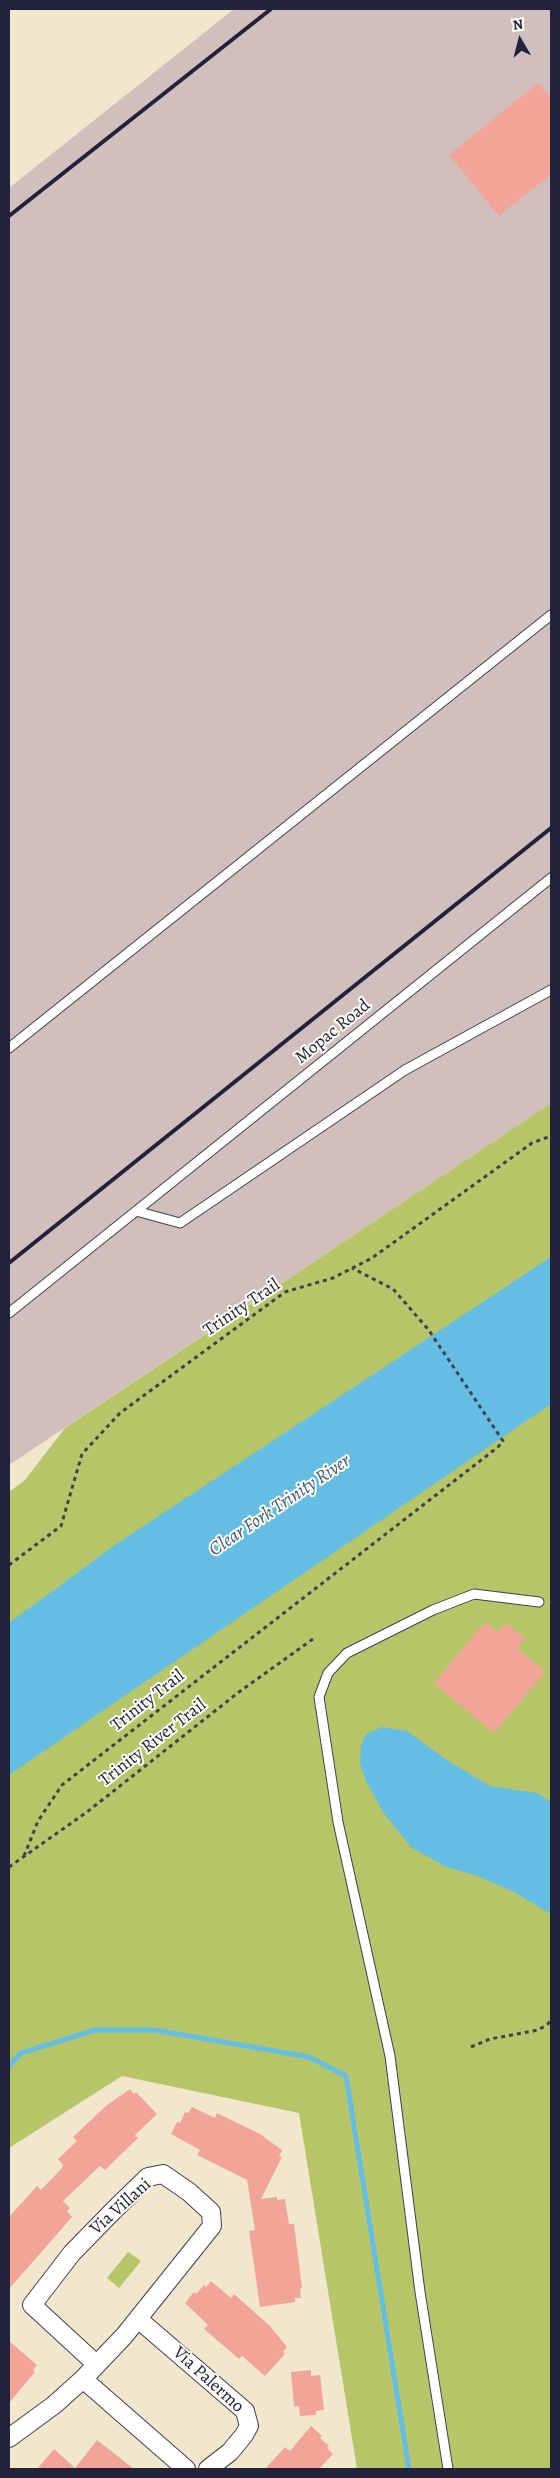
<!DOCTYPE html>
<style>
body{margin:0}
#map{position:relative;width:560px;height:2478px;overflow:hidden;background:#f1e7cd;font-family:Alegreya,serif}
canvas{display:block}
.frame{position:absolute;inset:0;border:10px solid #22223b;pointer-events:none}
.north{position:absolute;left:495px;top:15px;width:50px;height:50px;-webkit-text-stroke:4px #fdfcf7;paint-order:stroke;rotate:352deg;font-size:14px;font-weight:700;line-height:20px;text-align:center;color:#22223b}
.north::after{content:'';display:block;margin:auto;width:18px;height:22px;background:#22223b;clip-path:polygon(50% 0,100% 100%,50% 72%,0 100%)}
</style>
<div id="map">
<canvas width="560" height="2478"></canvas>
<div class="frame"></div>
<div class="north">N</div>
</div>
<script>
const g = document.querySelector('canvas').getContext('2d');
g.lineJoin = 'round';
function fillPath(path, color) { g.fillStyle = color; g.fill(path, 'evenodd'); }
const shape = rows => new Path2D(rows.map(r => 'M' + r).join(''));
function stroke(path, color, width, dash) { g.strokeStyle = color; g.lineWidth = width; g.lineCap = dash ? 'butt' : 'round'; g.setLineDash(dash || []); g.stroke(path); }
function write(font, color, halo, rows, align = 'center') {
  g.font = font + ' Alegreya,serif'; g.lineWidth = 4; g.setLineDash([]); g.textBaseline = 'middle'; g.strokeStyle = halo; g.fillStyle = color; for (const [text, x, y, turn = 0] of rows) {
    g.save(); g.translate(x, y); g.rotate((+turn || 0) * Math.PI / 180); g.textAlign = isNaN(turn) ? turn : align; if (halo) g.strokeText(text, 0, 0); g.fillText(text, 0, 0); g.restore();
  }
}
const industrial = shape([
 [234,9,551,9,551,1103,9,1465,9,188]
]);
const green = shape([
 [551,1103,551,2469,357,2469,299,2113,122,2076,9,2148,9,1492,25,1480,65,1428],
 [128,2252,141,2261,119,2288,107,2278]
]);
const water = shape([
 [551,1257,551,1404,9,1775,9,1623,115,1545],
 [382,1727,407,1731,445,1759,490,1786,537,1793,551,1802,551,1914,514,1892,475,1875,446,1867,411,1847,383,1812,366,1781,360,1764,361,1746,366,1734]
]);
const stream = shape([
 [9,2066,21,2053,95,2030,155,2030,309,2057,346,2076,409,2469]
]);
const building = shape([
 [538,83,551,98,551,174,499,216,449,155],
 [485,1622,498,1632,506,1623,525,1639,517,1648,545,1672,494,1733,434,1683],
 [130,2089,134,2094,136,2092,157,2114,135,2135,138,2138,105,2170,100,2166,63,2201,70,2208,67,2211,72,2217,9,2289,9,2217,37,2186,41,2190,62,2168,63,2165,58,2159,77,2141,73,2137,107,2105],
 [192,2107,215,2118,217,2113,260,2134,282,2150,279,2156,282,2157,261,2199,277,2197,277,2200,285,2199,289,2224,294,2224,302,2288,300,2289,301,2298,295,2298,295,2302,260,2307,249,2231,255,2230,247,2180,197,2155,200,2150,171,2134,177,2122,180,2123,185,2112,188,2113],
 [211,2281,231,2298,234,2294,270,2326,287,2347,283,2352,285,2354,265,2376,242,2356,239,2359,204,2329,208,2325,185,2303,194,2292,196,2294,204,2285,206,2287],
 [9,2341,37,2365,33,2370,35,2372,9,2403],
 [311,2370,311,2376,320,2375,324,2410,316,2411,316,2415,300,2416,299,2406,294,2407,291,2372],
 [311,2426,322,2436,320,2438,329,2446,327,2448,333,2454,319,2469,265,2469,285,2447,290,2451],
 [97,2440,134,2469,37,2469,54,2449,75,2468]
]);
const path = shape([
 [9,1565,61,1526,82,1454,120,1413,285,1292,333,1278,372,1258,532,1143,551,1136],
 [24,1856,38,1821,62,1785,498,1447,503,1441,428,1329,393,1289,352,1268],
 [9,1867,87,1812,239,1692,313,1639],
 [471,2047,490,2039,538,2030,548,2024,551,2019]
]);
const lane = shape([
 [9,1048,551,615],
 [136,1211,180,1223,405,1070,551,990],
 [9,1313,551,878],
 [448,2469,420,2292,390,2056,338,1822,319,1697,328,1673,347,1653,433,1610,474,1594,539,1602]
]);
const street = shape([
 [138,2319,245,2411,249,2426,244,2435,230,2452,208,2469],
 [83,2379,186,2469],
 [9,2438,54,2405,83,2379,124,2336,212,2226,211,2212,189,2192,163,2174,148,2177,115,2209,72,2253,32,2305,96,2364]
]);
const rail = shape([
 [9,216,271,9],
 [9,1263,551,828]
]);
const streetNames = [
 ["Mopac Road",333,1032,-39],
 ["Trinity Trail",242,1308,-34],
 ["Trinity Trail",148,1701,-38],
 ["Trinity River Trail",153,1743,-38],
 ["Via Villani",121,2207,-42],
 ["Via Palermo",208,2380,42]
];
const waterNames = [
 ["Clear Fork Trinity River",280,1506,-34]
];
fillPath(industrial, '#d1bfbd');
fillPath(green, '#b6c568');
fillPath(water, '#64bde2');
stroke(stream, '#64bde2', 5);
fillPath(building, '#f2a499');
stroke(lane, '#414051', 11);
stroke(street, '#414051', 20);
stroke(path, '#414051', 3, [4, 4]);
stroke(lane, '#fff', 9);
stroke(street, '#fff', 18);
stroke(rail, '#22223b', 4);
write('18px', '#22223b', '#fdfcf7', streetNames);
write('italic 19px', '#395875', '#fdfcf7', waterNames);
</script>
